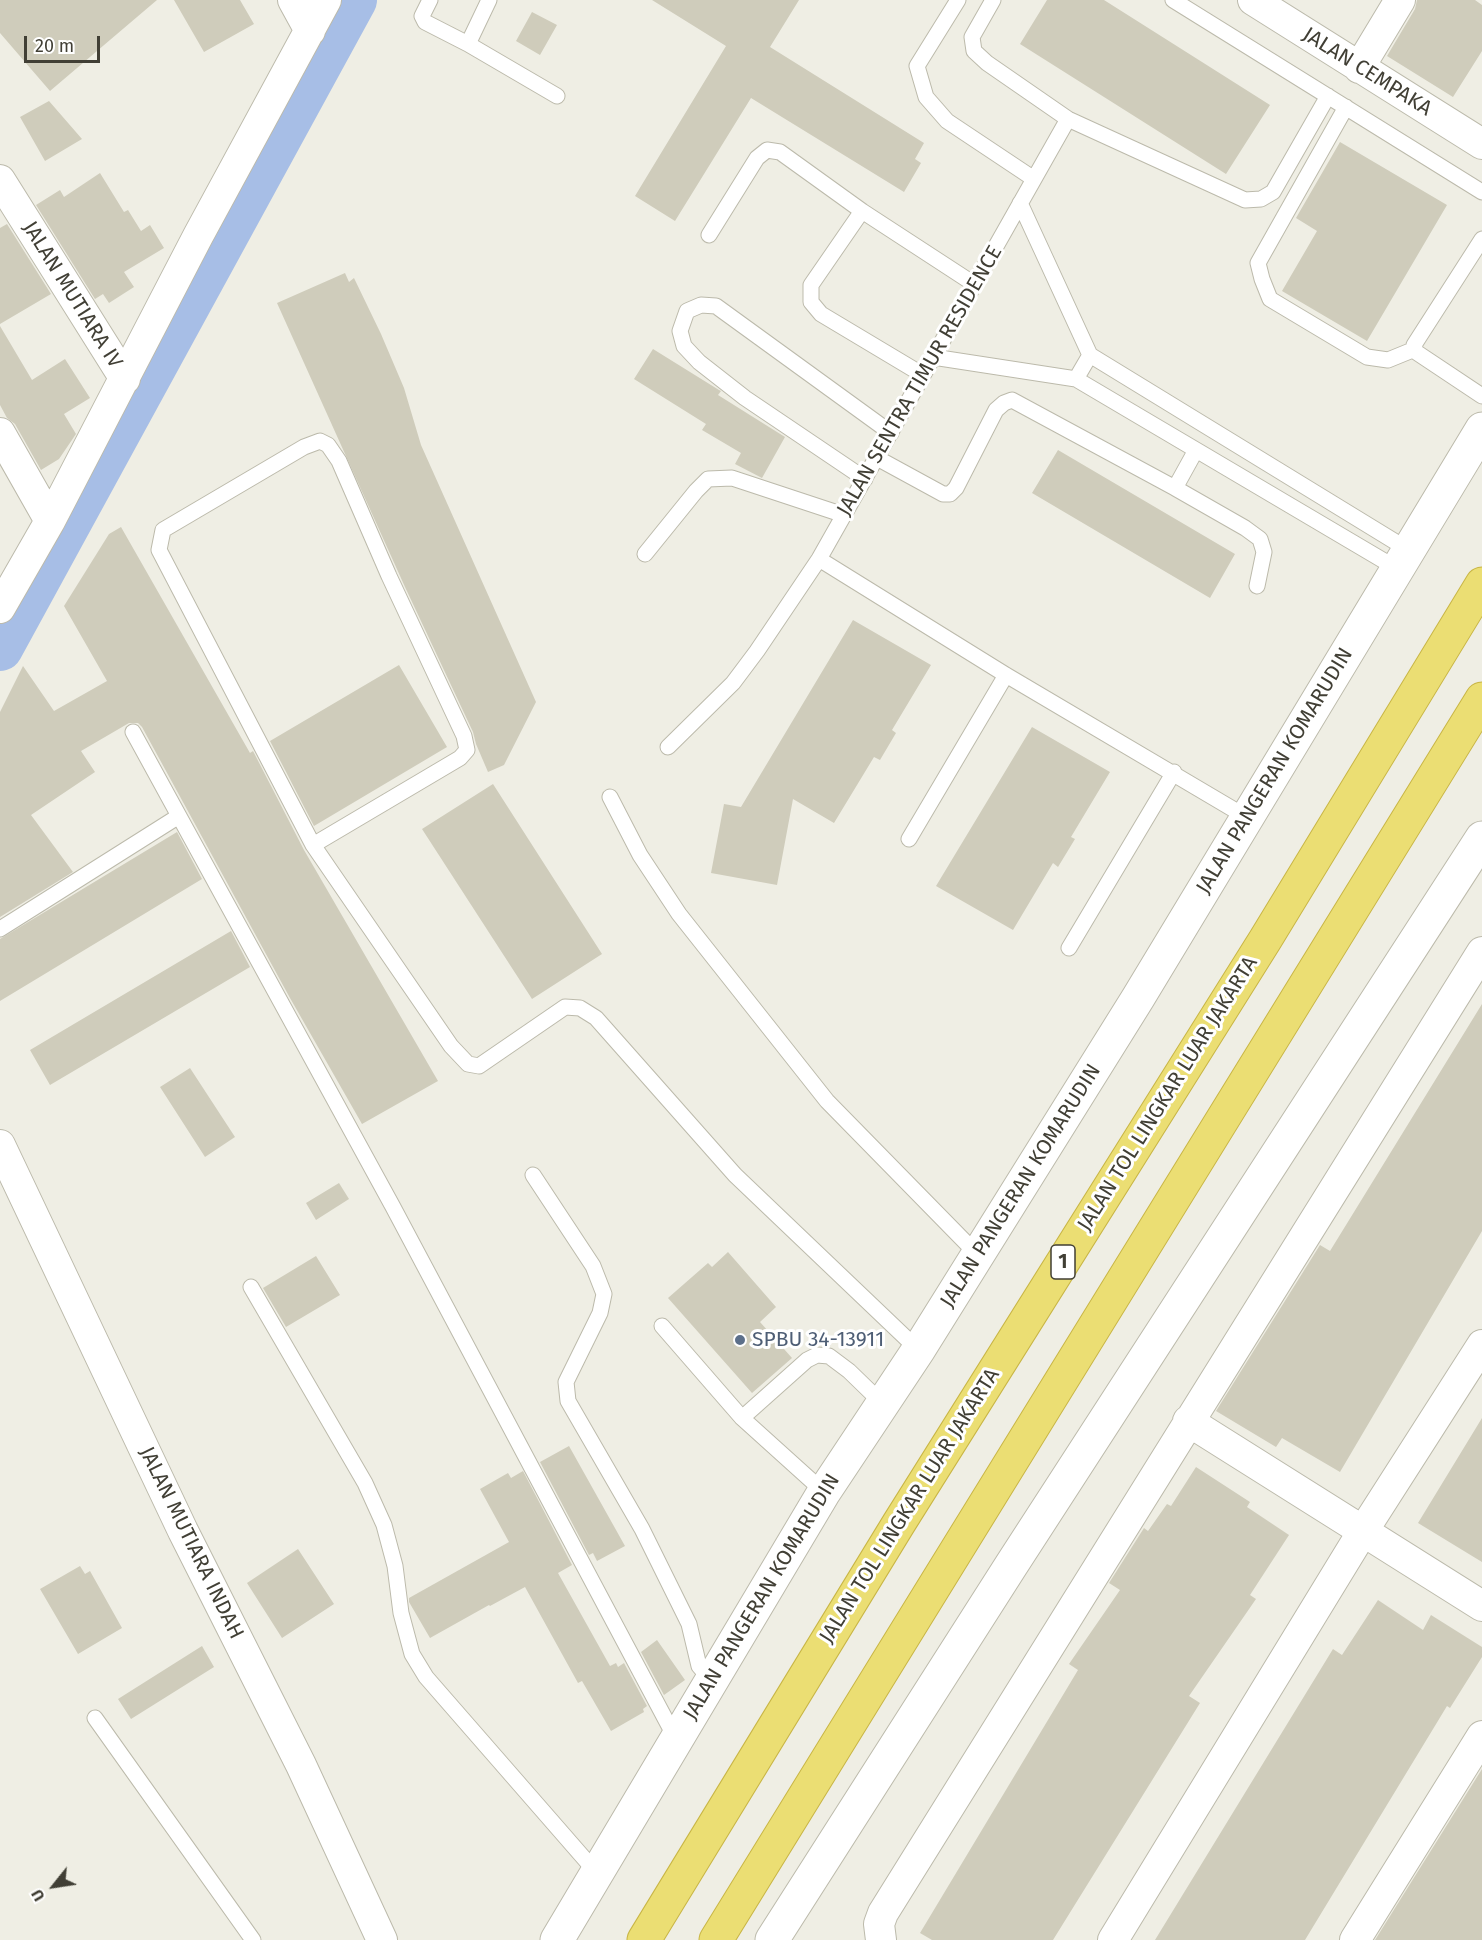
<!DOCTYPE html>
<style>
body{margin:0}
#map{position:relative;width:1482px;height:1940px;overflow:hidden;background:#efeee4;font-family:"Fira Sans",sans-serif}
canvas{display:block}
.north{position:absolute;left:24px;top:1856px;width:60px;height:60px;-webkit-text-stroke:4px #fff;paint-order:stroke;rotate:240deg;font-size:16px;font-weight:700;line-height:24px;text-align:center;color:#413f35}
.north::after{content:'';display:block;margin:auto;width:21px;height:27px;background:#413f35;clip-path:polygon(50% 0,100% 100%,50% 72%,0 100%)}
.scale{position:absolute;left:24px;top:36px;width:76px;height:27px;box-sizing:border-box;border:3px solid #413f35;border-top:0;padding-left:8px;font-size:18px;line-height:21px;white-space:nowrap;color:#413f35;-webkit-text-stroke:4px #fff;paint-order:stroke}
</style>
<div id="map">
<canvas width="1482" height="1940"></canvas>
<div class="north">U</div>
<div class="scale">20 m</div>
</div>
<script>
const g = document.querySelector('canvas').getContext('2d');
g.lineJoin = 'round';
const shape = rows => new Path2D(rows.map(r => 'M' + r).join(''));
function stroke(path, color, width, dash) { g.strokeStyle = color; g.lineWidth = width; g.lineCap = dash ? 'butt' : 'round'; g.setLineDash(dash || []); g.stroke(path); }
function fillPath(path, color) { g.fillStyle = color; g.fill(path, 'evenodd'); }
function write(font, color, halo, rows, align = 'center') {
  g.font = font + ' "Fira Sans",sans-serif'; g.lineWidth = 6; g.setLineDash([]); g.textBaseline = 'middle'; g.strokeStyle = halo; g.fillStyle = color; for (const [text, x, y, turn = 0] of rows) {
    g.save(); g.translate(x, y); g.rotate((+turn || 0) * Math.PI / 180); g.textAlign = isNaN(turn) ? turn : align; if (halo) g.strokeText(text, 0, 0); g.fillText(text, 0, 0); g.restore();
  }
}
const river = shape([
 [0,648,354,0]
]);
const building = shape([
 [0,0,157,0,50,91,0,33],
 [174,0,240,0,254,24,204,52],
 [652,0,799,0,770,47,924,143,915,159,921,163,904,192,751,98,675,221,635,196,726,46],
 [1047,0,1104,0,1270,105,1226,174,1020,44],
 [1417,0,1475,0,1482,5,1482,51,1453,97,1387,56,1415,9],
 [532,12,557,25,540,55,516,41],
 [49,101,82,139,45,161,20,117],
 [1340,142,1447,205,1367,341,1282,291,1317,231,1296,218],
 [100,173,124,212,128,210,141,231,150,225,164,248,124,272,134,287,109,303,103,294,95,299,36,205,60,190,64,197],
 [7,224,51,294,0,324,0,228],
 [345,273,349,282,354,278,381,334,404,388,421,445,536,702,504,765,488,772,476,744,473,732,405,587,277,303],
 [0,326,32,380,65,359,90,398,64,414,76,434,59,459,41,470,15,424,7,418,0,405],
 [653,349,719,390,721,391,718,395,785,437,762,478,735,464,741,453,702,430,706,424,634,379],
 [1058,450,1235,554,1210,598,1032,493],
 [121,527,250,753,253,751,304,850,438,1081,362,1124,290,998,142,727,138,723,129,723,81,751,95,772,31,815,73,872,0,917,0,712,23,666,54,711,107,681,64,606,109,534],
 [853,620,931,665,892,730,896,733,880,760,874,757,834,823,793,799,777,885,711,873,724,804,741,807],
 [399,665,447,747,314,826,270,741],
 [1032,727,1110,772,1071,837,1075,839,1058,867,1053,863,1013,930,936,886],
 [493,784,602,954,532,999,422,829],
 [177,832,202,879,0,1001,0,939],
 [231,931,250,967,50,1085,30,1050],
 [1482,1004,1482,1231,1340,1472,1282,1438,1276,1447,1216,1411,1320,1245,1330,1251],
 [190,1068,235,1137,205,1157,160,1087],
 [339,1183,349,1199,316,1220,306,1203],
 [728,1252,776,1307,760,1322,792,1358,752,1393,668,1298,708,1263,712,1267],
 [316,1256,340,1295,286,1327,263,1288],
 [1482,1418,1482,1562,1418,1523],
 [569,1446,625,1546,597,1561,593,1553,589,1555,540,1462],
 [1196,1467,1250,1502,1247,1507,1289,1535,1250,1595,1256,1599,1189,1696,1200,1703,1053,1940,932,1940,920,1933,1078,1670,1069,1664,1120,1590,1109,1583,1144,1528,1148,1531,1167,1504,1171,1506],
 [523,1471,572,1565,558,1573,610,1666,616,1663,618,1667,624,1663,647,1706,643,1709,644,1712,611,1731,582,1681,578,1683,525,1587,490,1606,489,1605,430,1638,409,1602,409,1598,509,1542,480,1489,508,1473,511,1478],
 [298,1549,334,1604,282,1638,247,1583],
 [80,1566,85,1574,90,1571,122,1628,78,1654,40,1589],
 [1378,1600,1423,1630,1431,1615,1482,1647,1482,1657,1450,1708,1447,1706,1305,1940,1155,1940,1333,1649,1342,1655],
 [657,1640,685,1680,664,1695,641,1652],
 [202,1646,214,1667,131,1719,118,1699],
 [1482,1769,1482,1940,1375,1940]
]);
const service = shape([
 [430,0,422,16,425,22,468,44],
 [489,0,468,44,557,96],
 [958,0,917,66,926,97,947,121,1034,179],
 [993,0,972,37,974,51,987,63,1068,119,1245,200,1261,199,1273,192,1328,96],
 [1173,0,1482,192],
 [1346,107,1258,263,1262,279,1270,299,1367,357,1388,360,1415,349],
 [1020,203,1090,355],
 [709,235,757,158,767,150,780,152,862,211],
 [1482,239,1414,345,1416,352,1482,396],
 [1090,355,1407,549],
 [933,357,1076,379,1396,568],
 [923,375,821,314,811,302,811,285,862,211,974,284],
 [1076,379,1090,355],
 [877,458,943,494,950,494,956,488,996,410,1004,403,1012,400,1175,488,1245,528,1260,539,1264,552,1257,586],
 [865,479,745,398,699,362,684,346,680,331,687,311,701,305,716,306,891,433],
 [1175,488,1196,450],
 [645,554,696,491,708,479,732,478,844,515],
 [819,559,1006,675,1248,818],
 [133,732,393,1207,676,1739],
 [668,747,733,683,757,651,819,559,1068,119],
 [610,797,640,855,679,914,827,1101,978,1255],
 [909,839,1006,675],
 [313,845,460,758,467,750,464,736,389,576,339,461,328,445,320,441,304,447,163,530,159,550,313,845,451,1046,468,1064,479,1066,565,1007,580,1008,596,1018,735,1175,907,1339,919,1349],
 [0,929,179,816],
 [1069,948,1174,772],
 [533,1175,593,1266,604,1294,600,1313,566,1382,568,1401,642,1529,689,1624,699,1666,711,1680],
 [251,1287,365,1483,384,1525,395,1566,401,1613,412,1654,426,1677,596,1872],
 [662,1326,742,1418,824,1492],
 [742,1418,807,1360,817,1355,829,1356,849,1371,883,1404],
 [95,1718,253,1940]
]);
const minor = shape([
 [293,0,310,31],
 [1253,0,1482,144],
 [1359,68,1400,0],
 [0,180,125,379],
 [0,433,50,521],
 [0,608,50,521,198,236,326,0],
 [0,1145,183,1531,301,1765,382,1940],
 [1188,1421,1482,1606],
 [881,1940,879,1924,883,1913,1482,952],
 [1113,1940,1363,1531,1482,1345],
 [1355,1940,1482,1736]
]);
const tertiary = shape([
 [557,1940,824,1492,919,1349,1138,998,1482,429],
 [772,1940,1012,1564,1482,838]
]);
const motorway = shape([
 [644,1940,899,1523,1265,940,1482,584],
 [716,1940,1482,699]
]);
const markers = [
 [740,1340,6,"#5c6f8a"]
];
const shields = [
 [1063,1262,24]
];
const shieldNames = [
 ["1",1063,1262]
];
const streetNames = [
 ["JALAN CEMPAKA",1367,72,32],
 ["JALAN MUTIARA IV",72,295,58],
 ["JALAN SENTRA TIMUR RESIDENCE",920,381,-60],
 ["JALAN PANGERAN KOMARUDIN",1275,771,-59],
 ["JALAN TOL LINGKAR LUAR JAKARTA",1168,1094,-58],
 ["JALAN PANGERAN KOMARUDIN",1021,1186,-58],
 ["JALAN TOL LINGKAR LUAR JAKARTA",910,1506,-58],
 ["JALAN MUTIARA INDAH",191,1543,64],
 ["JALAN PANGERAN KOMARUDIN",762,1597,-59]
];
const serviceNames = [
 ["SPBU 34-13911",752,1340]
];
stroke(river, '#a7bee6', 46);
fillPath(building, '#cfccbb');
stroke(service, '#bcbaab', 17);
stroke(minor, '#bcbaab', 32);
stroke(tertiary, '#bcbaab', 35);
stroke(motorway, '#c8b545', 35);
stroke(service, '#fff', 15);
stroke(minor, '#fff', 30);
stroke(tertiary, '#fff', 33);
stroke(motorway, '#ebde73', 33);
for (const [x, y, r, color] of markers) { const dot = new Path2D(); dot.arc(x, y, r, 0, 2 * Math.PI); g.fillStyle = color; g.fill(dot); stroke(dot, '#fff', 2); }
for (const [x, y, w] of shields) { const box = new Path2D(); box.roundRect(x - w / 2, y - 17, w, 34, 4.5); g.fillStyle = '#fff'; g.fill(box); stroke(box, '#413f35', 1.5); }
write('bold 20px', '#413f35', null, shieldNames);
write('21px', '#413f35', '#fff', streetNames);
write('21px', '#4e5e75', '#fff', serviceNames, 'left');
</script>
